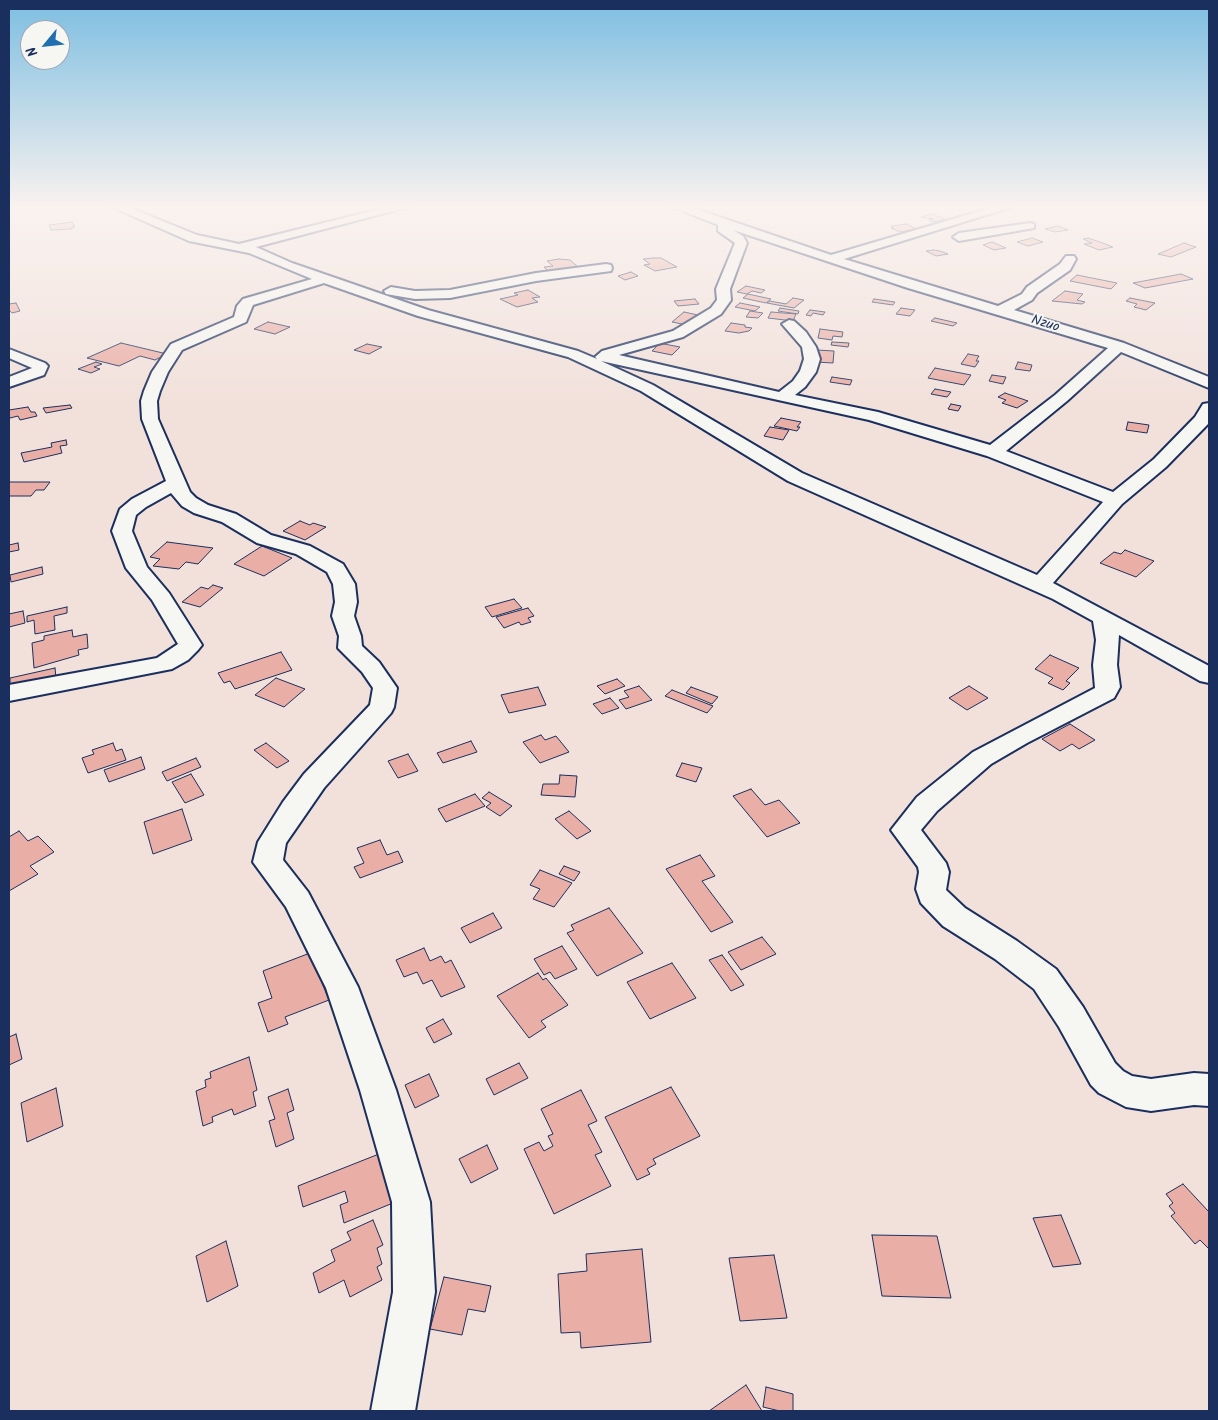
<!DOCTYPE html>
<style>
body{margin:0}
#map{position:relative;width:1218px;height:1420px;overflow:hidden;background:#f2e1db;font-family:Kalam,sans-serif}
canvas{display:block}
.frame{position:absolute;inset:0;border:10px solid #1b2f5e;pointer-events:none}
.north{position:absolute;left:20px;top:20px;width:50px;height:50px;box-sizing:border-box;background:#f6f6f2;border:1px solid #9ea6b7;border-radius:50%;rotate:242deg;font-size:14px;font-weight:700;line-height:20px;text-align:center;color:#1b2f5e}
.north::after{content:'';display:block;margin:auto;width:18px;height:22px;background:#1f6fb2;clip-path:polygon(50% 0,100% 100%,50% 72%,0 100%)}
</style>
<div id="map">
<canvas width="1218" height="1420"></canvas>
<div class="frame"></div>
<div class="north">N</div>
</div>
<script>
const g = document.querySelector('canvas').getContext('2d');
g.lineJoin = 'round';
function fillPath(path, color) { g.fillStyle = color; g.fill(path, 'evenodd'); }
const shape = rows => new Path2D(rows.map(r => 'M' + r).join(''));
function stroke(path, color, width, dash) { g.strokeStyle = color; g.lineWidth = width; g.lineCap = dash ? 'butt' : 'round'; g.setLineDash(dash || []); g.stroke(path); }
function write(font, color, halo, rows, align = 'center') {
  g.font = font + ' Kalam,sans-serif'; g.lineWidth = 4; g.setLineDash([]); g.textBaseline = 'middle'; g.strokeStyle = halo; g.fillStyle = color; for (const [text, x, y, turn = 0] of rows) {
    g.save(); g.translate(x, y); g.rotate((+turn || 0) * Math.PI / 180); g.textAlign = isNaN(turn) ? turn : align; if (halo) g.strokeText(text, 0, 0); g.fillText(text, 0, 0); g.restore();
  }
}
const building = shape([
 [932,214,945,219,933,222,929,220,934,219,921,217,932,214],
 [72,222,75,227,72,227,72,229,51,230,49,225,72,222],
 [907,224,916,229,900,232,891,228,894,228,891,226,907,224],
 [1058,226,1068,230,1055,232,1045,229,1058,226],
 [1032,238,1043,242,1028,246,1017,242,1032,238],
 [1088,238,1100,242,1113,247,1099,250,1084,244,1092,243,1083,239,1088,238],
 [992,242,1006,248,994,250,983,245,992,242],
 [1184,243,1196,247,1171,257,1158,254,1184,243],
 [933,250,940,251,948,254,936,256,926,251,933,250],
 [653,258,661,258,677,267,655,271,644,265,650,264,643,259,653,258],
 [559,259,570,260,578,267,548,271,544,267,553,266,547,261,559,259],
 [631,272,638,276,625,280,618,276,631,272],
 [1181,274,1193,279,1145,288,1133,283,1181,274],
 [1077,275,1117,283,1111,289,1070,281,1077,275],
 [746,286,765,290,761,293,752,291,747,294,737,292,746,286],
 [528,290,540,297,532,298,538,302,517,307,500,299,518,295,514,293,528,290],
 [1065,291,1083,294,1077,300,1085,302,1082,304,1052,301,1065,291],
 [748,294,771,299,766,303,743,298,748,294],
 [793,298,804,300,794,308,767,303,770,301,786,304,793,298],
 [1130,298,1155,303,1146,310,1134,307,1137,304,1126,301,1130,298],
 [695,299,699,304,678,306,674,301,695,299],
 [874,299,895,302,893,305,872,302,874,299],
 [16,303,20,311,12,313,9,310,9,304,16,303],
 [740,303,760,307,755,311,735,307,740,303],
 [780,308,799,311,798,314,778,311,780,308],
 [901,308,915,310,910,316,896,314,901,308],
 [810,310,825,312,823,315,813,313,811,316,806,315,810,310],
 [750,311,763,313,758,318,746,317,750,311],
 [684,312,698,315,687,325,672,322,684,312],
 [771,312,796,314,793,321,768,318,771,312],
 [935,318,957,323,953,326,931,321,935,318],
 [268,322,290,327,275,334,254,329,268,322],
 [731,323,745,325,745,327,752,328,749,331,739,333,725,331,731,323],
 [820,329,843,332,842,337,833,336,832,340,818,338,820,329],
 [832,342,849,343,848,347,831,345,832,342],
 [121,343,167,354,155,360,140,356,119,366,87,358,121,343],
 [367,344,382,347,369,354,354,350,367,344],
 [664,344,680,347,672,355,652,351,658,345,664,344],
 [817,350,834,351,833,363,815,362,817,350],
 [968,354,979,356,976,361,979,361,975,367,961,364,968,354],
 [96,362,102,364,94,367,100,369,91,373,78,369,96,362],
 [1018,362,1032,365,1030,371,1015,369,1018,362],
 [935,368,971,375,964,385,928,378,935,368],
 [992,375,1006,377,1003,384,989,381,992,375],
 [832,377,852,380,850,385,830,382,832,377],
 [935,389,951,392,947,397,931,394,935,389],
 [1005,393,1028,401,1017,408,1002,403,1006,400,998,397,1005,393],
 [951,404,961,406,958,411,948,409,951,404],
 [70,405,72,408,46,413,43,408,70,405],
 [28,407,31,412,35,412,37,416,20,420,18,416,10,418,9,416,9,410,28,407],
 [781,418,801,422,797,427,800,427,797,431,774,426,781,418],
 [1128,422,1149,425,1147,433,1126,430,1128,422],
 [770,427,789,430,783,440,764,436,770,427],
 [66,440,67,445,60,446,62,453,24,462,21,453,52,447,51,443,66,440],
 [9,482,50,482,44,490,36,490,31,496,9,496,9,482],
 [300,521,310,525,313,523,326,527,305,540,283,531,300,521],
 [167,542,213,548,198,564,186,562,179,569,153,566,160,559,150,557,167,542],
 [18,543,19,550,9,552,9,557,9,545,18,543],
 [262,546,292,558,264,576,234,564,262,546],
 [1125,550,1154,561,1136,577,1100,563,1114,552,1121,554,1125,550],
 [42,567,43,574,11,582,10,575,42,567],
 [213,585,223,588,200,607,182,602,201,587,208,589,213,585],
 [514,599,522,608,492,617,485,607,514,599],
 [67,607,67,613,54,616,55,630,35,634,34,620,27,622,27,616,67,607],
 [528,608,534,616,528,618,531,622,521,625,519,622,504,628,496,617,528,608],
 [23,611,25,623,9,627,9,614,23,611],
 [72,630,73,637,87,634,88,648,78,650,79,655,34,668,32,643,44,640,44,636,72,630],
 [281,652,292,670,235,689,230,681,224,683,218,673,281,652],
 [1050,655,1079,668,1066,681,1070,683,1063,690,1048,683,1053,678,1035,669,1050,655],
 [55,668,56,678,10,688,10,678,55,668],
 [276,678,305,689,284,707,255,695,276,678],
 [617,679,625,686,605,694,597,686,617,679],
 [639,686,652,700,626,709,619,700,629,697,624,691,639,686],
 [969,686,988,698,967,710,949,698,969,686],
 [538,687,546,705,509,713,501,695,538,687],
 [691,687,718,697,712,704,686,693,691,687],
 [672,690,713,706,707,713,665,696,672,690],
 [610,698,619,708,602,714,593,704,610,698],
 [1070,724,1095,740,1079,749,1072,744,1060,751,1042,739,1070,724],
 [541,735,545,740,556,736,569,752,540,763,523,742,541,735],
 [471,741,477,752,443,763,437,753,471,741],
 [113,743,116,751,122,749,126,760,88,773,82,758,94,754,92,750,113,743],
 [266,743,289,761,277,768,254,750,266,743],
 [408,754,418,771,398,778,388,761,408,754],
 [141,757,145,769,109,782,104,770,141,757],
 [196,758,201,767,167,781,162,772,196,758],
 [682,763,702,768,696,782,676,776,682,763],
 [191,774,204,795,185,803,172,782,191,774],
 [560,775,577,776,575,797,541,795,543,784,559,784,560,775],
 [751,789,765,805,779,800,800,823,767,837,733,796,751,789],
 [489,792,512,806,500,816,486,807,491,803,482,798,489,792],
 [475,794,485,806,446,822,438,809,475,794],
 [182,809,192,840,153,854,144,822,182,809],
 [569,811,591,831,577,839,555,819,569,811],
 [19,831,28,841,38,836,54,852,30,866,38,874,9,891,9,837,19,831],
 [380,840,387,855,398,851,403,862,360,878,354,867,364,863,357,848,380,840],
 [700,855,715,876,702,881,733,922,711,932,666,869,700,855],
 [564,866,580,872,574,881,559,874,564,866],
 [540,870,572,883,554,907,533,899,540,889,530,885,540,870],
 [609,908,643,953,597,976,567,933,574,930,571,925,609,908],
 [493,913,502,928,470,943,461,928,493,913],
 [762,937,776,954,741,970,728,952,762,937],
 [562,946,577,969,555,979,550,972,544,975,534,959,562,946],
 [424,948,430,961,441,956,445,963,451,960,465,987,441,997,432,980,423,984,417,972,404,977,396,960,424,948],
 [310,953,329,1000,285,1017,288,1024,268,1032,258,1003,272,998,263,971,310,953],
 [722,955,744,985,731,991,709,960,722,955],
 [672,963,696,998,650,1019,627,982,672,963],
 [538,973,543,980,546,978,568,1005,541,1021,546,1027,529,1038,497,996,538,973],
 [443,1019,452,1034,434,1043,426,1028,443,1019],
 [16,1034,22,1059,9,1065,9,1037,16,1034],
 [249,1057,257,1090,253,1092,256,1106,234,1115,232,1109,212,1117,213,1122,203,1126,196,1091,206,1087,205,1080,211,1078,210,1072,249,1057],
 [519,1063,528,1078,494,1095,486,1079,519,1063],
 [429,1074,439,1096,415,1108,405,1085,429,1074],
 [671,1087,700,1136,653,1159,656,1164,647,1169,650,1174,637,1180,605,1117,671,1087],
 [56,1088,63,1126,27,1142,21,1103,56,1088],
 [288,1089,294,1110,287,1113,294,1139,276,1147,269,1121,275,1119,268,1097,288,1089],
 [581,1090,597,1121,588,1125,602,1152,595,1155,611,1186,554,1214,524,1149,539,1142,544,1151,553,1146,548,1136,553,1134,541,1109,581,1090],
 [487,1145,498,1169,471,1183,459,1159,487,1145],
 [379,1154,393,1203,344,1223,340,1205,348,1202,345,1191,303,1207,298,1186,379,1154],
 [1183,1184,1209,1212,1209,1249,1200,1240,1195,1244,1171,1216,1175,1213,1169,1206,1173,1203,1166,1194,1183,1184],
 [1061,1215,1081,1264,1053,1267,1033,1218,1061,1215],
 [373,1220,383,1245,377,1248,382,1264,377,1267,382,1280,350,1297,344,1280,319,1293,313,1273,335,1261,331,1250,351,1240,347,1232,373,1220],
 [872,1235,937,1236,951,1298,882,1296,872,1235],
 [226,1241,238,1286,207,1302,196,1256,226,1241],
 [642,1249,651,1342,581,1348,580,1332,561,1333,558,1274,587,1271,586,1254,642,1249],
 [774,1255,787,1318,740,1321,729,1258,774,1255],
 [444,1277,491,1286,485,1312,468,1309,462,1335,430,1329,444,1277],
 [746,1385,762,1411,709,1411,746,1385],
 [766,1387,793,1394,793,1411,780,1411,763,1407,766,1387]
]);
const minor = shape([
 [112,207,128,207,197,235,239,244,388,207,408,207,256,247,292,263,428,310,578,351,597,359,595,357,602,351,673,331,711,308,717,300,716,289,735,243,718,231,718,225,673,207,690,207,831,255,994,207,1012,207,844,259,998,306,1022,294,1027,287,1060,264,1066,256,1074,256,1076,259,1070,270,1037,293,1032,300,1014,310,1124,343,1209,377,1209,388,1121,352,1067,401,1006,451,1113,492,1154,459,1195,417,1203,404,1209,403,1208,424,1166,467,1122,504,1053,583,1209,666,1209,683,1200,681,1119,635,1117,665,1120,687,1114,698,1027,743,991,764,937,811,921,830,946,863,949,872,946,890,965,908,1017,941,1056,969,1083,1007,1115,1063,1123,1071,1132,1076,1151,1079,1194,1073,1209,1074,1209,1106,1194,1105,1151,1111,1126,1107,1099,1093,1091,1085,1059,1027,1034,989,995,959,943,926,921,903,916,889,919,872,918,867,891,830,917,797,973,752,1095,688,1093,665,1096,640,1093,621,1053,599,788,481,641,391,568,357,418,316,324,283,253,305,246,322,182,350,168,372,160,391,157,401,158,419,190,492,196,498,208,505,236,514,271,535,310,546,343,564,355,584,357,602,354,616,361,636,362,646,379,662,397,688,394,707,391,713,324,788,286,843,283,860,308,892,358,987,396,1090,430,1202,435,1292,415,1411,371,1411,393,1292,392,1202,360,1090,326,988,286,907,253,862,258,842,283,802,304,774,370,705,373,688,362,672,338,648,339,636,332,616,335,602,333,584,327,572,296,554,257,543,222,522,194,513,182,506,171,493,146,507,136,515,132,531,147,567,169,593,202,645,198,650,188,660,172,669,9,701,9,685,157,658,178,644,152,600,126,568,112,531,120,509,132,499,166,481,142,419,141,401,144,391,152,372,171,344,234,317,237,306,243,299,312,279,249,253,189,241,112,207],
 [733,230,908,288,1108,348,1055,395,990,445,878,412,795,395,805,387,816,372,820,359,816,347,806,332,794,321,789,320,782,324,802,347,804,359,800,371,793,381,779,392,619,355,683,337,721,314,731,300,730,289,747,243,743,236,733,230],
 [601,361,869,420,987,456,1103,502,1037,575,802,473,653,385,601,361],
 [1030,223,1034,224,1034,228,959,241,953,237,959,233,1030,223],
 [606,264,611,265,612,268,611,271,536,281,450,298,415,299,386,294,384,291,391,287,415,291,450,290,536,273,606,264],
 [9,349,45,363,48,366,44,375,9,387,9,377,32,368,9,358,9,349]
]);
const farStreetnames = [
 ["Nzuo",1045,325,17]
];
fillPath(building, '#e9afa6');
stroke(building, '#1b2f5e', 1);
stroke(minor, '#1b2f5e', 4);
fillPath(minor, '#f6f6f2');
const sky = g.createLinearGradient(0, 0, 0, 406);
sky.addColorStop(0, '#7dbee1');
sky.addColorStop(0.51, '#f9f2ef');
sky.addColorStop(1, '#f9f2ef00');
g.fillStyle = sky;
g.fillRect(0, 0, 1218, 406);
write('14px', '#1b2f5e', '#f6f6f2', farStreetnames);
</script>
